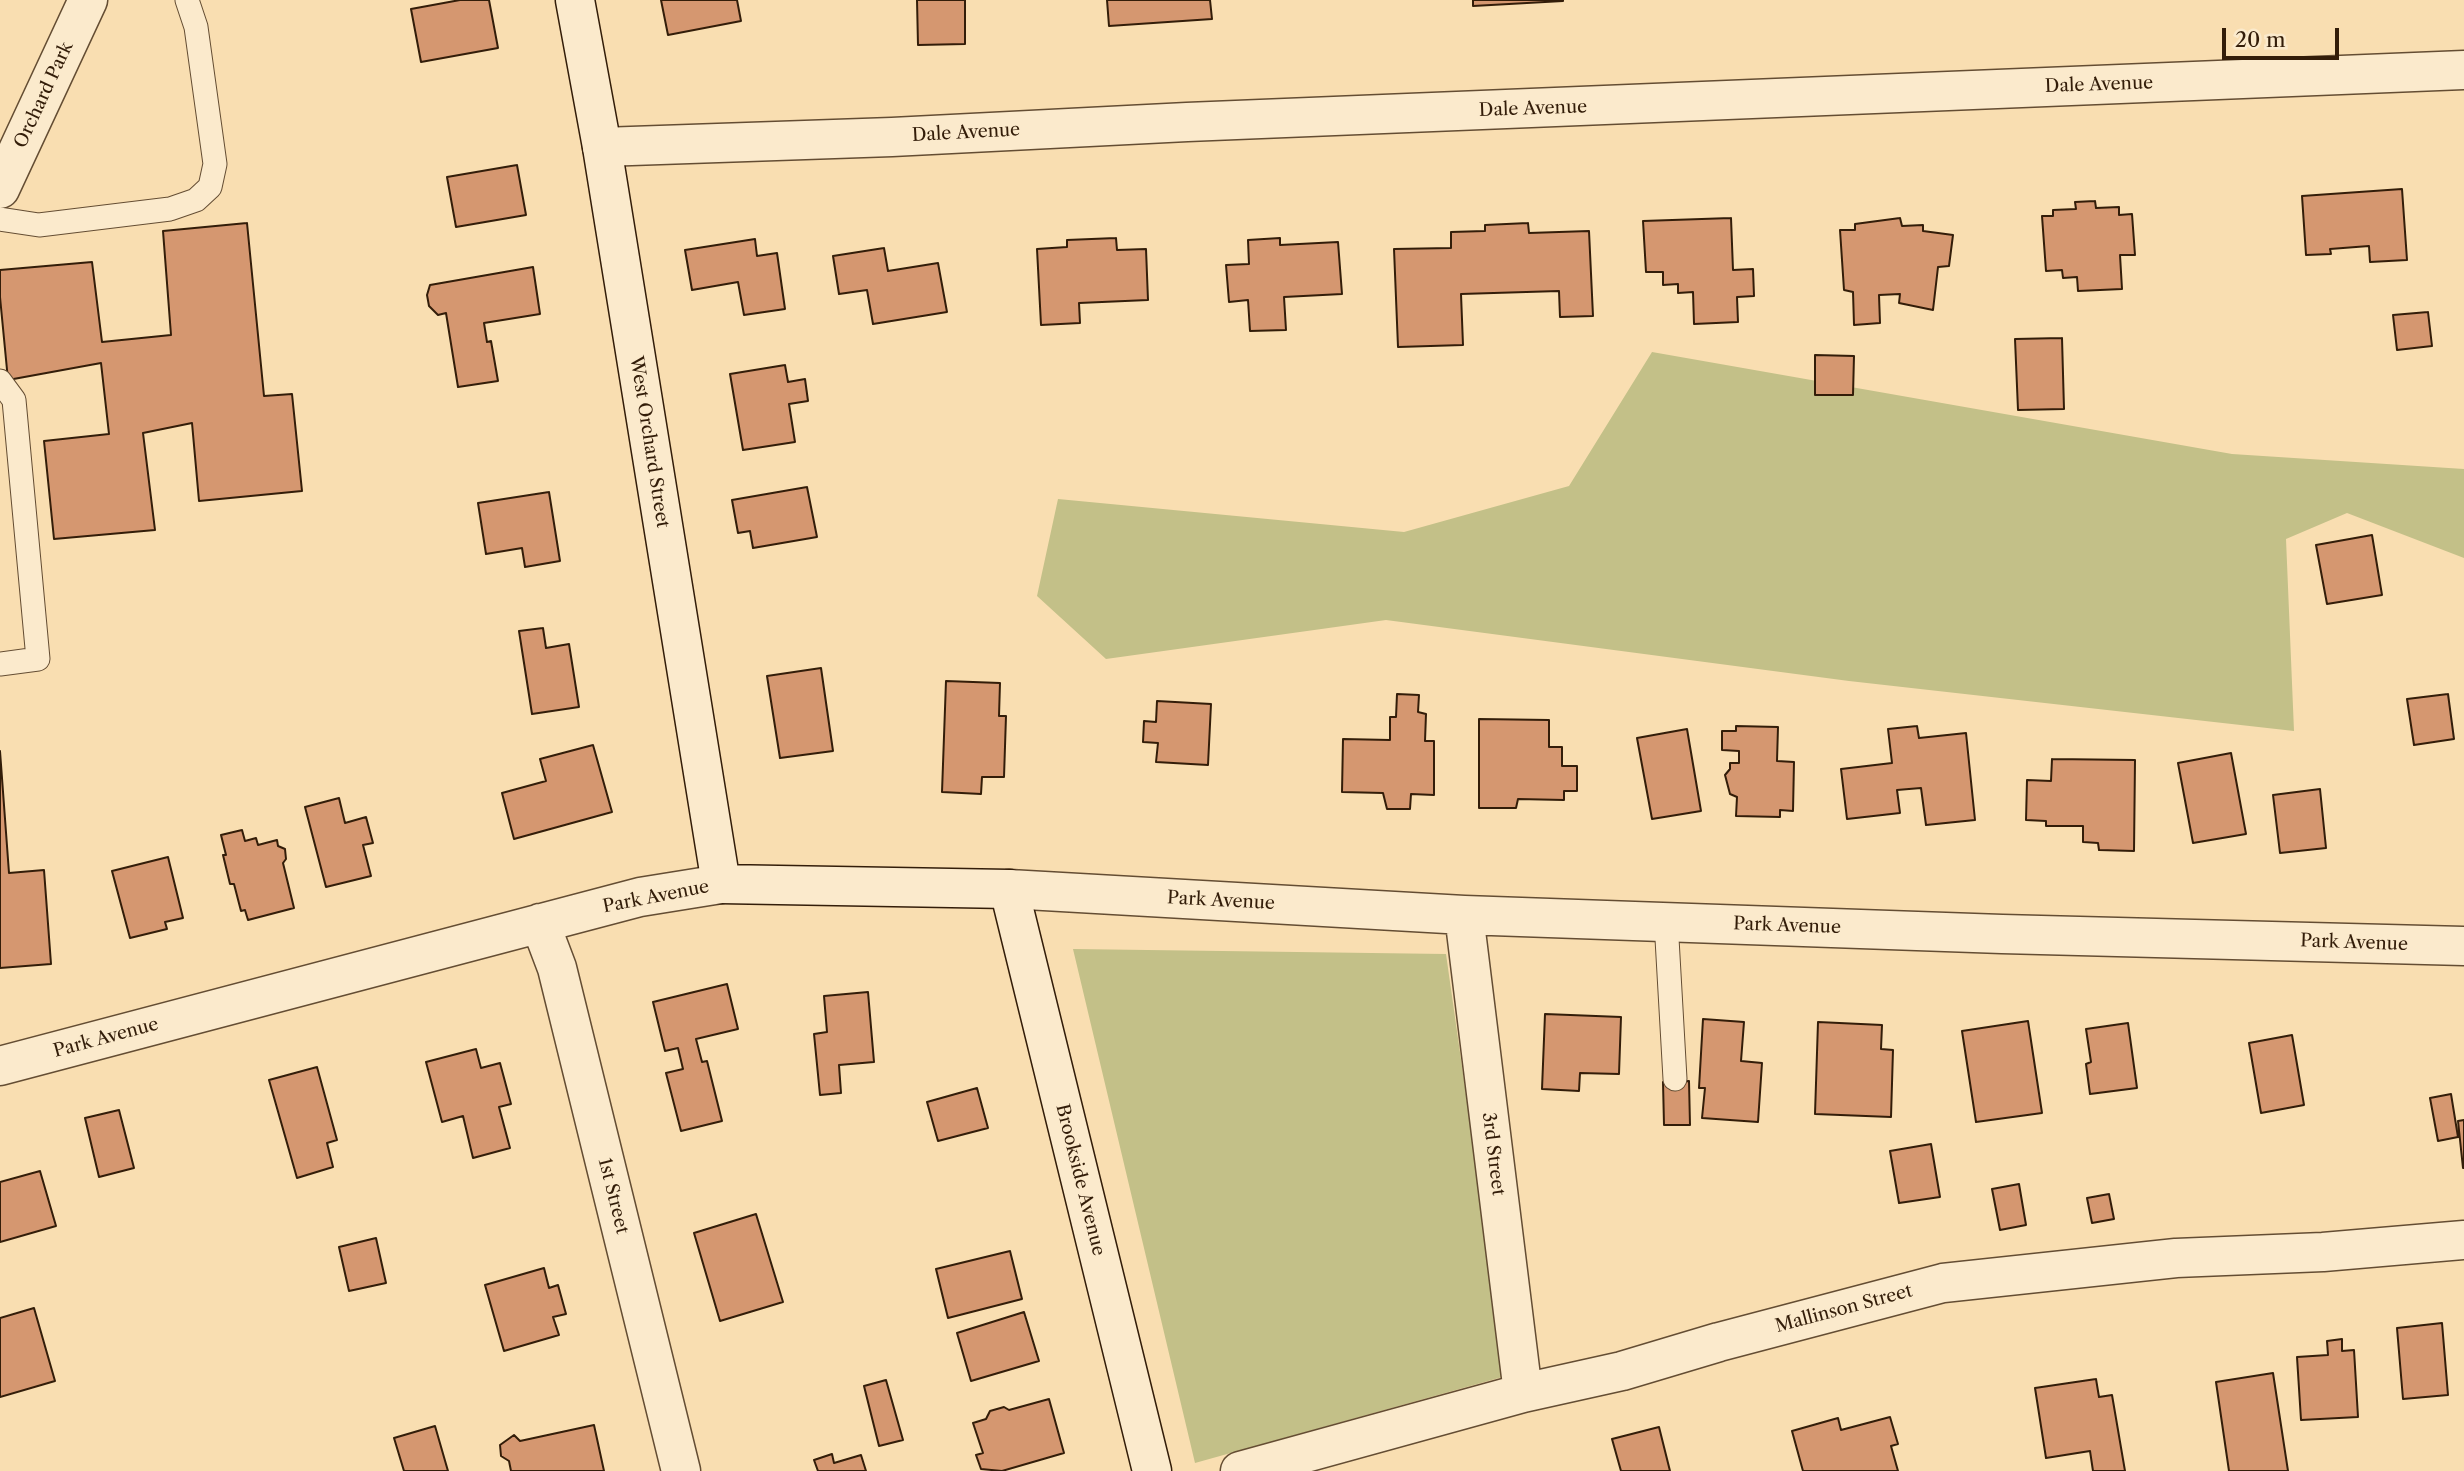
<!DOCTYPE html>
<style>
body{margin:0}
#map{position:relative;width:2464px;height:1471px;overflow:hidden;background:#f9deb1;font-family:"Libre Caslon Text",serif}
canvas{display:block}
.scale{position:absolute;left:2222px;top:28px;width:117px;height:32px;box-sizing:border-box;border:4px solid #331d09;border-top:0;padding-left:9px;font-size:21px;line-height:24px;white-space:nowrap;color:#331d09;-webkit-text-stroke:5px #fbeacc;paint-order:stroke}
</style>
<div id="map">
<canvas width="2464" height="1471"></canvas>
<div class="scale">20 m</div>
</div>
<script>
const g = document.querySelector('canvas').getContext('2d');
g.lineJoin = 'round';
function fillPath(path, color) { g.fillStyle = color; g.fill(path, 'evenodd'); }
const shape = rows => new Path2D(rows.map(r => 'M' + r).join(''));
function stroke(path, color, width, dash) { g.strokeStyle = color; g.lineWidth = width; g.lineCap = dash ? 'butt' : 'round'; g.setLineDash(dash || []); g.stroke(path); }
function write(font, color, halo, rows, align = 'center') {
  g.font = font + ' "Libre Caslon Text",serif'; g.lineWidth = 5; g.setLineDash([]); g.textBaseline = 'middle'; g.strokeStyle = halo; g.fillStyle = color; for (const [text, x, y, turn = 0] of rows) {
    g.save(); g.translate(x, y); g.rotate((+turn || 0) * Math.PI / 180); g.textAlign = isNaN(turn) ? turn : align; if (halo) g.strokeText(text, 0, 0); g.fillText(text, 0, 0); g.restore();
  }
}
const green = shape([
 [1652,352,2232,454,2464,469,2464,558,2347,513,2286,539,2294,731,1849,681,1386,620,1106,659,1037,596,1058,499,1404,532,1569,486],
 [1073,949,1446,954,1506,1376,1195,1463]
]);
const building = shape([
 [460,0,489,0,498,48,421,62,411,9,460,0],
 [661,0,737,0,741,21,668,35,661,0],
 [917,0,965,0,965,44,918,45,917,0],
 [1107,0,1210,0,1212,19,1109,26,1107,0],
 [1473,0,1563,0,1563,1,1473,6,1473,0],
 [517,165,526,215,456,227,447,177,517,165],
 [2402,189,2407,260,2370,262,2369,246,2330,249,2331,254,2306,255,2302,196,2402,189],
 [2095,201,2096,208,2119,207,2119,215,2132,214,2135,255,2120,255,2122,289,2078,291,2077,277,2063,278,2062,270,2046,271,2042,216,2053,216,2053,210,2076,209,2075,202,2095,201],
 [1731,218,1733,270,1753,269,1754,296,1737,297,1738,322,1694,324,1693,292,1678,293,1678,284,1663,285,1663,272,1646,272,1643,221,1731,218],
 [1900,218,1902,226,1923,225,1923,231,1953,235,1949,266,1938,267,1933,310,1899,303,1900,294,1879,295,1880,323,1854,325,1853,292,1844,290,1840,230,1855,230,1855,224,1900,218],
 [247,223,264,396,292,394,302,491,199,501,192,423,143,433,155,530,54,539,44,441,109,434,101,363,8,380,0,297,0,270,92,262,102,342,171,335,163,231,247,223],
 [1528,223,1529,233,1589,231,1593,316,1560,317,1559,291,1461,294,1463,345,1398,347,1394,249,1451,248,1451,232,1485,231,1485,225,1528,223],
 [1116,238,1117,250,1146,249,1148,300,1079,303,1080,323,1041,325,1037,249,1067,247,1067,240,1116,238],
 [1280,238,1280,245,1338,242,1342,294,1284,297,1286,330,1250,331,1248,300,1229,302,1226,265,1249,264,1248,240,1280,238],
 [755,239,757,256,777,253,785,309,744,315,738,282,692,290,685,250,755,239],
 [884,248,888,271,938,263,947,312,873,324,867,290,839,294,833,256,884,248],
 [533,267,540,314,484,323,487,342,491,341,498,381,458,387,446,313,438,315,429,306,427,295,430,285,533,267],
 [2428,312,2432,346,2397,350,2393,315,2428,312],
 [2062,338,2064,409,2018,410,2015,339,2062,338],
 [1815,355,1854,356,1853,395,1815,395,1815,355],
 [785,365,788,382,805,379,808,401,789,404,795,442,743,450,730,374,785,365],
 [807,487,817,537,753,548,750,531,738,533,732,500,807,487],
 [549,492,560,561,525,567,522,548,486,554,478,503,549,492],
 [2372,535,2382,595,2327,604,2316,545,2372,535],
 [543,628,546,648,569,644,579,707,532,714,519,631,543,628],
 [821,668,833,751,780,758,767,676,821,668],
 [946,681,1000,683,999,716,1006,716,1004,777,982,777,981,794,942,792,946,681],
 [1397,694,1419,695,1418,712,1426,714,1425,741,1434,741,1434,795,1411,794,1410,809,1387,809,1383,793,1342,792,1343,739,1390,740,1390,717,1396,717,1397,694],
 [2448,694,2454,739,2414,745,2407,699,2448,694],
 [1157,701,1211,704,1208,765,1156,762,1158,743,1143,742,1144,721,1156,722,1157,701],
 [1479,719,1549,720,1549,747,1562,747,1562,766,1577,766,1577,791,1564,791,1564,800,1518,799,1516,808,1479,808,1479,719],
 [1736,726,1778,727,1777,761,1794,762,1793,811,1780,810,1780,817,1736,816,1737,797,1730,794,1725,775,1730,769,1730,763,1739,763,1739,751,1722,750,1722,731,1736,731,1736,726],
 [1917,726,1919,738,1966,733,1975,820,1926,825,1921,788,1897,790,1900,813,1847,819,1841,769,1892,763,1888,729,1917,726],
 [1687,729,1701,811,1652,819,1637,738,1687,729],
 [593,745,612,812,514,839,502,793,546,781,540,759,593,745],
 [0,751,9,873,44,870,51,964,0,968,0,751],
 [2231,753,2246,834,2193,843,2178,763,2231,753],
 [2052,759,2135,760,2134,851,2099,850,2098,843,2083,842,2083,826,2046,826,2046,821,2026,820,2027,780,2051,781,2052,759],
 [2320,789,2326,848,2280,853,2273,795,2320,789],
 [339,798,345,823,366,817,373,843,363,845,371,876,326,887,305,807,339,798],
 [242,830,245,841,256,838,258,845,277,840,278,846,285,849,286,859,283,863,294,908,248,920,245,910,241,911,234,884,230,884,223,855,226,855,221,835,242,830],
 [168,857,183,918,165,922,167,929,130,938,112,871,168,857],
 [727,984,738,1029,696,1039,702,1062,707,1061,722,1121,681,1131,666,1073,683,1069,678,1048,665,1051,653,1002,727,984],
 [868,992,874,1062,839,1065,841,1093,820,1095,814,1034,827,1032,824,996,868,992],
 [1545,1014,1621,1017,1619,1074,1580,1073,1579,1091,1542,1089,1545,1014],
 [1703,1019,1744,1022,1741,1061,1762,1063,1758,1122,1702,1118,1705,1088,1699,1088,1703,1019],
 [2028,1021,2042,1113,1976,1122,1962,1031,2028,1021],
 [1818,1022,1882,1025,1881,1049,1893,1050,1891,1117,1815,1114,1818,1022],
 [2128,1023,2137,1088,2090,1094,2086,1064,2091,1062,2086,1029,2128,1023],
 [2292,1035,2304,1105,2261,1113,2249,1043,2292,1035],
 [476,1049,481,1068,500,1063,511,1104,499,1107,510,1148,473,1158,463,1116,442,1122,426,1062,476,1049],
 [317,1067,337,1140,327,1143,333,1167,297,1178,269,1080,317,1067],
 [1689,1081,1690,1125,1664,1125,1663,1082,1689,1081],
 [977,1088,988,1128,938,1141,927,1102,977,1088],
 [2451,1094,2458,1137,2438,1141,2430,1098,2451,1094],
 [119,1110,134,1168,99,1177,85,1118,119,1110],
 [2464,1120,2464,1168,2463,1168,2458,1121,2464,1120],
 [1931,1144,1940,1197,1899,1203,1890,1151,1931,1144],
 [40,1171,56,1226,0,1242,0,1182,40,1171],
 [2019,1184,2026,1225,2000,1230,1992,1189,2019,1184],
 [2109,1194,2114,1219,2092,1223,2087,1198,2109,1194],
 [756,1214,783,1302,720,1321,694,1233,756,1214],
 [376,1238,386,1283,349,1291,339,1247,376,1238],
 [1010,1251,1022,1299,948,1318,936,1269,1010,1251],
 [544,1268,549,1288,558,1285,566,1314,553,1317,559,1335,504,1351,485,1285,544,1268],
 [34,1308,55,1381,0,1397,0,1318,34,1308],
 [1024,1312,1039,1361,971,1381,957,1333,1024,1312],
 [2442,1323,2448,1395,2403,1399,2397,1328,2442,1323],
 [2342,1339,2342,1351,2354,1350,2358,1417,2301,1420,2297,1357,2328,1355,2327,1341,2342,1339],
 [2273,1373,2288,1471,2229,1471,2216,1382,2273,1373],
 [2096,1379,2099,1397,2112,1395,2125,1471,2093,1471,2090,1451,2046,1458,2035,1388,2096,1379],
 [886,1380,903,1440,879,1446,864,1386,886,1380],
 [1049,1399,1064,1453,1002,1471,981,1469,976,1455,983,1453,973,1423,986,1419,990,1411,1004,1407,1009,1410,1049,1399],
 [1890,1417,1898,1444,1891,1446,1898,1471,1803,1471,1792,1431,1838,1418,1841,1430,1890,1417],
 [594,1425,604,1471,511,1471,509,1461,501,1456,500,1445,514,1435,520,1441,594,1425],
 [435,1426,448,1471,404,1471,394,1438,435,1426],
 [1659,1427,1670,1471,1621,1471,1612,1439,1659,1427],
 [832,1454,834,1463,861,1455,866,1471,818,1471,814,1460,832,1454]
]);
const service = shape([
 [0,219,39,225,170,209,196,200,210,187,215,164,196,27,187,0],
 [0,381,14,400,38,659,0,664],
 [1666,921,1675,1079]
]);
const minor = shape([
 [602,147,892,137,1187,122,2464,70],
 [0,189,88,0],
 [1009,889,1464,915,2002,934,2464,946],
 [1464,915,1523,1393],
 [540,923,557,968,681,1471],
 [0,1066,640,897,721,884],
 [1240,1471,1523,1393,1622,1371,1719,1342,1943,1283,2176,1258,2323,1252,2464,1240]
]);
const secondary = shape([
 [575,0,602,147,721,884,1009,889,1152,1471]
]);
const streetNames = [
 ["Dale Avenue",2099,85,-2],
 ["Orchard Park",44,95,-65],
 ["Dale Avenue",1533,109,-2],
 ["Dale Avenue",966,133,-3],
 ["West Orchard Street",649,442,81],
 ["Park Avenue",656,897,-11],
 ["Park Avenue",1221,901,3],
 ["Park Avenue",1787,926,2],
 ["Park Avenue",2354,943,2],
 ["Park Avenue",106,1038,-15],
 ["3rd Street",1493,1154,83],
 ["Brookside Avenue",1080,1180,76],
 ["1st Street",613,1196,76],
 ["Mallinson Street",1844,1309,-15]
];
fillPath(green, '#c3c088');
fillPath(building, '#d59770');
stroke(building, '#331d09', 2);
stroke(service, '#644d33', 25);
stroke(minor, '#644d33', 41);
stroke(secondary, '#331d09', 41);
stroke(service, '#fbeacc', 23);
stroke(minor, '#fbeacc', 38);
stroke(secondary, '#fbeacc', 38);
write('18px', '#331d09', '#fbeacc', streetNames);
</script>
